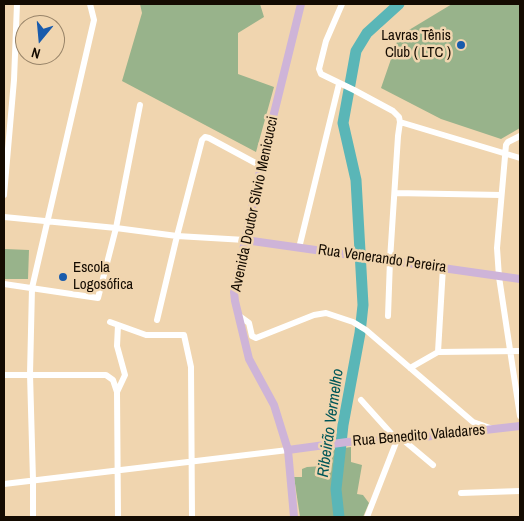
<!DOCTYPE html>
<meta charset="utf-8">
<style>
body{margin:0}
#map{position:relative;width:524px;height:521px;overflow:hidden;background:#f0d5af;font-family:"Archivo Narrow",sans-serif}
canvas{display:block}
.frame{position:absolute;inset:0;border:5px solid #140b01;pointer-events:none}
.north{position:absolute;left:15px;top:15px;width:50px;height:50px;box-sizing:border-box;background:#f0d5af;border:1px solid #988469;border-radius:50%;rotate:197deg;font-size:14px;font-weight:700;line-height:20px;text-align:center;color:#140b01}
.north::after{content:'';display:block;margin:auto;width:18px;height:22px;background:#195bac;clip-path:polygon(50% 0,100% 100%,50% 72%,0 100%)}
</style>
<div id="map">
<canvas width="524" height="521"></canvas>
<div class="frame"></div>
<div class="north">N</div>
</div>
<script>
const g = document.querySelector('canvas').getContext('2d');
g.lineJoin = 'round';
function fillPath(path, color) { g.fillStyle = color; g.fill(path, 'evenodd'); }
const shape = rows => new Path2D(rows.map(r => 'M' + r).join(''));
function stroke(path, color, width, dash) { g.strokeStyle = color; g.lineWidth = width; g.lineCap = dash ? 'butt' : 'round'; g.setLineDash(dash || []); g.stroke(path); }
function write(font, color, halo, rows, align = 'center') {
  g.font = font + ' "Archivo Narrow",sans-serif'; g.lineWidth = 5; g.setLineDash([]); g.textBaseline = 'middle'; g.strokeStyle = halo; g.fillStyle = color; for (const [text, x, y, turn = 0] of rows) {
    g.save(); g.translate(x, y); g.rotate((+turn || 0) * Math.PI / 180); g.textAlign = isNaN(turn) ? turn : align; if (halo) g.strokeText(text, 0, 0); g.fillText(text, 0, 0); g.restore();
  }
}
const green = shape([
 [140,4,260,4,264,17,238,33,238,74,274,87,256,152,122,81,142,13],
 [452,4,520,4,520,128,501,139,441,119,381,88,399,36],
 [5,249,29,250,28,279,5,279],
 [351,447,351,462,362,465,357,494,363,495,369,503,363,517,300,517,294,477,302,477,302,469,307,467,323,466,326,457,325,451]
]);
const river = shape([
 [339,517,336,489,338,471,343,425,360,333,363,305,356,180,343,123,356,51,367,33,399,4]
]);
const minor = shape([
 [342,4,326,41,319,69,321,74,354,90,393,111,399,117,400,122],
 [400,122,520,158],
 [520,136,508,142,506,145,497,248,499,277,520,416],
 [395,193,501,195],
 [4,195,14,80,17,4],
 [4,217,116,228,177,236,245,240],
 [299,248,339,84],
 [4,284,98,298,116,228,140,105],
 [238,315,249,323,252,336,256,338,314,315,326,313,353,322,366,330,473,422,493,429],
 [388,316,390,260,398,136,400,122],
 [157,320,177,236,202,140,205,137,209,138,261,166],
 [110,322,146,335,184,335,191,367,192,517],
 [438,352,443,267],
 [410,368,438,352,520,351],
 [4,375,106,375,113,380,117,392],
 [361,400,397,440,367,517],
 [402,439,433,465],
 [4,484,288,450],
 [461,493,520,491],
 [33,517,33,480,30,374,32,288,94,20,90,4],
 [118,517,117,392,125,375,117,346,118,325]
]);
const major = shape([
 [245,240,520,279],
 [288,450,347,442,397,440,520,426],
 [294,517,288,450,274,405,249,359,235,301,234,292,261,166,301,4]
]);
const markers = [
 [461,45,5,"#195bac"],
 [63,277,5,"#195bac"]
];
const poiNames = [
 ["Lavras Tênis",451,36],
 ["Club ( LTC )",451,53],
 ["Escola",73,268,"left"],
 ["Logosófica",73,285,"left"]
];
const streetNames = [
 ["Avenida Doutor Sílvio Menicucci",255,204,-78],
 ["Rua Venerando Pereira",382,259,8],
 ["Rua Benedito Valadares",419,436,-5]
];
const waterNames = [
 ["Ribeirão Vermelho",331,423,-82]
];
fillPath(green, '#98b38b');
stroke(river, '#5ab6b7', 11);
stroke(minor, '#fff', 6);
stroke(major, '#ceb4d8', 8);
for (const [x, y, r, color] of markers) { const dot = new Path2D(); dot.arc(x, y, r, 0, 2 * Math.PI); g.fillStyle = color; g.fill(dot); stroke(dot, '#f0d5af', 2); }
write('15px', '#140b01', '#f0d5af', poiNames, 'right');
write('15px', '#140b01', '#f0d5af', streetNames);
write('italic 16px', '#005758', '#f0d5af', waterNames);
</script>
